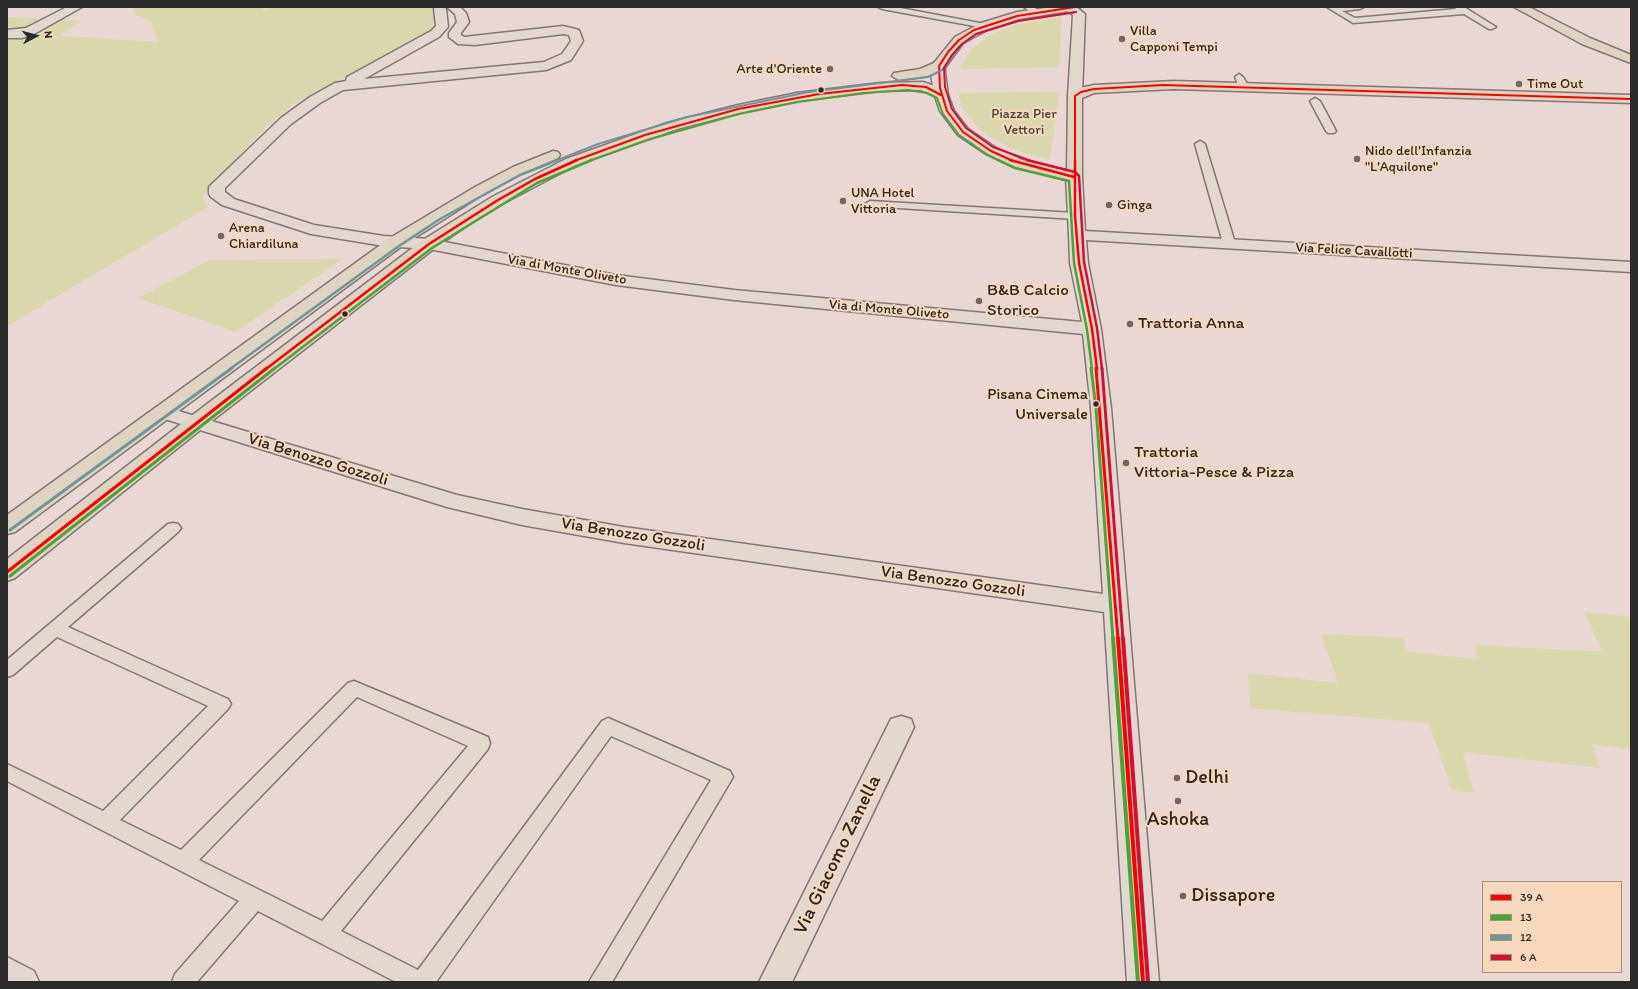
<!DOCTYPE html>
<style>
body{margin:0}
#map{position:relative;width:1638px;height:989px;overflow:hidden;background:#e9d7d3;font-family:Itim,sans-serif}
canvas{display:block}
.frame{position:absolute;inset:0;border:8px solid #2b2b2b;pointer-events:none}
.legend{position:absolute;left:1482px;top:881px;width:140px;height:92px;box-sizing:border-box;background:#f5d7bb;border:1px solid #a49281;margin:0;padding:5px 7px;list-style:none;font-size:12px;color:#2b2b2b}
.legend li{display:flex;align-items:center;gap:8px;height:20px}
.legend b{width:20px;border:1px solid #a49281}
.north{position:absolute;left:16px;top:16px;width:40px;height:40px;-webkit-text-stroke:3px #f5d7bb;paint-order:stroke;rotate:84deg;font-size:11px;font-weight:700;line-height:16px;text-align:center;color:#2b2b2b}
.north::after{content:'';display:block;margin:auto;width:14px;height:18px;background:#2b2b2b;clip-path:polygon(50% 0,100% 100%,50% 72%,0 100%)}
</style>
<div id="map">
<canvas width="1638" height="989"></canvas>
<div class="frame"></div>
<ul class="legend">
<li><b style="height:5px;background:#f00"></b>39 A</li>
<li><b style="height:5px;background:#49a634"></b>13</li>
<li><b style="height:5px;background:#6f969b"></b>12</li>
<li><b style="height:5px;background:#d70e2d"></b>6 A</li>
</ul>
<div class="north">N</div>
</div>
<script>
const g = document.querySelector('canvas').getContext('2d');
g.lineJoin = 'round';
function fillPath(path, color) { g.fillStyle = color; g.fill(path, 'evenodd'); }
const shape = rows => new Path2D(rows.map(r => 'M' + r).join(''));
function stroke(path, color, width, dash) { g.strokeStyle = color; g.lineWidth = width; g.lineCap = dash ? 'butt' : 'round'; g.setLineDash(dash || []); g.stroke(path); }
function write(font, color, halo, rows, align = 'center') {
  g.font = font + ' Itim,sans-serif'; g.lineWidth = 4; g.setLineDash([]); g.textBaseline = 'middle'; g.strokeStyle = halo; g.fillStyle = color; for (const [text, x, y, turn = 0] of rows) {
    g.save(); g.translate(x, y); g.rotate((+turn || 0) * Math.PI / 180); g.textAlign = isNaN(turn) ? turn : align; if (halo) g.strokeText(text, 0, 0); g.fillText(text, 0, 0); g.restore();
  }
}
const green = shape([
 [135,7,263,7,263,10,282,7,431,7,437,26,412,44,293,104,259,134,202,197,208,207,7,326,7,17,81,21,59,36,158,42,151,22,134,14],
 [1062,17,1059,67,959,69,970,51,990,35,1018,24],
 [1059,92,1050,160,1012,149,981,132,962,107,958,93],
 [342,259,236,332,138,298,209,260],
 [1584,612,1631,617,1631,749,1592,744,1600,768,1463,752,1474,793,1452,790,1429,723,1250,708,1248,673,1338,683,1321,634,1403,638,1407,652,1479,659,1474,645,1603,652]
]);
const service = shape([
 [878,7,895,7,985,24,989,26,985,28,882,9,878,7],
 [1024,7,1034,7,1040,12,1033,14,1024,7],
 [1327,7,1364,7,1360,9,1342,11,1355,18,1456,9,1454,7,1464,7,1496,27,1492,29,1489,29,1464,14,1353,23,1327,7],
 [1239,74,1243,77,1249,87,1247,89,1244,90,1239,87,1235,77,1239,74],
 [1315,98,1320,101,1336,131,1334,133,1328,133,1326,131,1310,101,1315,98],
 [1200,141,1205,144,1235,243,1233,245,1229,246,1223,243,1195,144,1200,141],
 [870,201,1075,213,1080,216,1075,219,866,206,865,204,870,201],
 [173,523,178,524,181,528,178,532,68,627,228,699,231,704,228,709,120,820,181,850,348,683,354,681,488,737,490,743,488,749,341,931,418,970,602,721,608,718,730,771,733,777,612,982,589,982,711,780,611,736,436,982,396,982,258,911,197,982,172,982,175,974,239,901,7,781,7,764,103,811,208,706,57,637,13,675,7,677,7,660,168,524,173,523],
 [357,697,468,746,322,921,199,860,357,697]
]);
const minor = shape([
 [67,7,82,7,34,34,22,38,7,38,7,30,26,28,67,7],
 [436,7,444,7,446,9,448,27,439,37,364,79,544,62,562,54,571,41,569,35,563,34,475,45,458,44,449,37,449,33,457,22,455,14,447,7,460,7,466,13,469,22,461,33,461,35,464,37,563,26,579,30,583,41,571,60,546,70,343,90,320,103,291,124,225,188,225,192,234,199,314,225,384,236,429,239,616,275,734,290,1082,322,1070,263,1069,235,1066,177,1069,174,1074,172,1079,174,1082,177,1085,231,1631,262,1631,272,1086,240,1088,263,1101,329,1111,408,1159,982,1127,982,1104,612,624,543,522,525,447,507,155,416,152,412,155,408,162,406,457,495,522,509,624,527,1103,594,1091,408,1083,334,734,300,616,285,429,249,384,246,311,234,222,205,211,197,209,194,209,187,212,184,281,118,310,97,335,83,346,81,347,77,431,31,436,26,434,9,436,7],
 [1065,7,1076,7,1085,14,1082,96,1080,99,1075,100,1070,99,1068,96,1073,15,1066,10,1065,7],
 [901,716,911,719,914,727,792,982,759,982,891,719,901,716],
 [7,957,34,971,39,982,7,982,7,957]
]);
const tertiary = shape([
 [939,62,945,66,945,73,948,95,946,98,941,99,936,98,934,95,931,73,934,63,939,62]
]);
const primary = shape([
 [1052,7,1081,7,1075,10,1019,19,989,29,963,43,944,69,928,76,899,80,892,76,894,73,920,69,934,63,955,37,981,23,1017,12,1052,7],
 [1514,7,1529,7,1590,38,1631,55,1631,63,1582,44,1514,7],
 [1174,81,1631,95,1631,103,1174,89,1094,93,1082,98,1082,177,1079,180,1074,182,1012,166,986,154,958,135,940,111,935,96,921,90,880,91,797,101,739,113,677,129,576,165,504,203,469,224,435,248,204,427,15,578,7,581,7,559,190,417,423,240,492,197,566,159,667,123,738,105,797,93,880,83,923,82,943,89,948,95,954,111,968,129,996,148,1022,160,1067,171,1068,96,1070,93,1076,89,1094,85,1174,81],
 [553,151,558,152,560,155,558,158,523,173,485,193,402,246,15,532,7,534,7,515,390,238,475,187,513,167,553,151]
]);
const bus1Far3 = shape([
 [574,161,645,135,738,109,819,94,902,85,926,87,941,95],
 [1013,161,991,151,963,132,947,111,940,88,939,66,948,52,959,40,974,30,1017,16,1075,7],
 [1075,161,1075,96,1081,92,1094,89,1163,85,1631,99]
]);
const bus1Far2 = shape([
 [1010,160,1074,177],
 [1075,160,1075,216,1079,263,1092,329,1097,369],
 [266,369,429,244,498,200,535,179,577,160]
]);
const bus1Far1 = shape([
 [1096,368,1118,639],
 [7,572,267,368]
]);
const bus1 = shape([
 [1118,638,1143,982]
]);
const bus2Far3 = shape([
 [589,161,647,140,739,114,798,102,863,93,908,90,927,93,937,98,943,114,959,135,988,155,1000,161]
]);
const bus2Far2 = shape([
 [998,160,1015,168,1069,181,1074,263,1087,330,1092,369],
 [274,369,432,248,537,183,592,160]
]);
const bus2Far1 = shape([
 [1091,368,1096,408,1113,639],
 [10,576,275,368]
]);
const bus2 = shape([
 [1113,638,1138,982]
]);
const bus3Far2 = shape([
 [555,161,598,144,687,117,809,92,928,77,942,70,958,48,976,34,1018,21,1076,12]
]);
const bus3Far1 = shape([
 [230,369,399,246,440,219,520,175,558,160]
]);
const bus3 = shape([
 [10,530,232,368]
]);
const bus4Far3 = shape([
 [1031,161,993,147,966,128,952,109,945,87,944,68,952,55,962,44,976,34,1018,21,1076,12]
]);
const bus4Far2 = shape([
 [1027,160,1075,172,1079,176,1084,262,1097,328,1102,369]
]);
const bus4Far1 = shape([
 [1102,368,1123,639]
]);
const bus4 = shape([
 [1123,638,1148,982]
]);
const markers = [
 [1122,39,4,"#6e6766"],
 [830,69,4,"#6e6766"],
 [1519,84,4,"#6e6766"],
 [821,90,3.5,"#2b2b2b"],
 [1357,159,4,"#6e6766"],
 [843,201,4,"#6e6766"],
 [1109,205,4,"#6e6766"],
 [221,236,4,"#6e6766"],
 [979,301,4,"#6e6766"],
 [345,314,3.5,"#2b2b2b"],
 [1130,324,4,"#6e6766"],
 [1096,404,3.5,"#2b2b2b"],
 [1126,463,4,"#6e6766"],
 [1177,778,4,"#6e6766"],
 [1178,801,4,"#6e6766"],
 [1183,896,4,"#6e6766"]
];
const farPoinames = [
 ["Villa",1130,31],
 ["Capponi Tempi",1130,47],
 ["Arte d'Oriente",822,69,"right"],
 ["Time Out",1527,84],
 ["Nido dell'Infanzia",1365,151],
 ["\"L'Aquilone\"",1365,167],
 ["UNA Hotel",851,193],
 ["Vittoria",851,209],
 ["Ginga",1117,205],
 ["Arena",229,228],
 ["Chiardiluna",229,244]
];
const farParknames = [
 ["Piazza Pier",1024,114],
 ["Vettori",1024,130]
];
const farStreetnames = [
 ["Via Felice Cavallotti",1354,251,3],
 ["Via di Monte Oliveto",567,270,10],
 ["Via di Monte Oliveto",889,310,5]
];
const busNames = [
 ["Pisana Cinema",1088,395],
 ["Universale",1088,415]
];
const poiNames = [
 ["B&B Calcio",987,291],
 ["Storico",987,311],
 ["Trattoria Anna",1138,324],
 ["Trattoria",1134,453],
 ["Vittoria-Pesce & Pizza",1134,473]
];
const streetNames = [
 ["Via Benozzo Gozzoli",318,460,17],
 ["Via Benozzo Gozzoli",633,535,9],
 ["Via Benozzo Gozzoli",953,582,8]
];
const nearPoinames = [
 ["Delhi",1185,778],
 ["Ashoka",1178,820,"center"],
 ["Dissapore",1191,896]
];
const nearStreetnames = [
 ["Via Giacomo Zanella",838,855,-64]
];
fillPath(green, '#d8d8ac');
stroke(service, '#807877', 3);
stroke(minor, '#807877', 3);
stroke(tertiary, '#807877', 3);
stroke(primary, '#807877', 3);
fillPath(service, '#e3d8cf');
fillPath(minor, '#e3d8cf');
fillPath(tertiary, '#e3d8cf');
fillPath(primary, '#dfd3c2');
stroke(bus1Far3, '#f00', 2);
stroke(bus1Far2, '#f00', 2.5);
stroke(bus1Far1, '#f00', 3);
stroke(bus1, '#f00', 4);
stroke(bus2Far3, '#49a634', 2);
stroke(bus2Far2, '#49a634', 2.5);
stroke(bus2Far1, '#49a634', 3);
stroke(bus2, '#49a634', 4);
stroke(bus3Far2, '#6f969b', 2);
stroke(bus3Far1, '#6f969b', 2.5);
stroke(bus3, '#6f969b', 3);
stroke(bus4Far3, '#d70e2d', 2);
stroke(bus4Far2, '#d70e2d', 2.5);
stroke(bus4Far1, '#d70e2d', 3);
stroke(bus4, '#d70e2d', 4);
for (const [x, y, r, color] of markers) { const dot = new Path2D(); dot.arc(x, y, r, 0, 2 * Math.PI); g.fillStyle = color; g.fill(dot); stroke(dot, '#f5d7bb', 1.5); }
write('14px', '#2b2b2b', '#f5d7bb', farPoinames, 'left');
write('14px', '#43453a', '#f5d7bb', farParknames);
write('14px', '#2b2b2b', '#f5d7bb', farStreetnames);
write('16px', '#2b2b2b', '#f5d7bb', busNames, 'right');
write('17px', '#2b2b2b', '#f5d7bb', poiNames, 'left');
write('17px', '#2b2b2b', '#f5d7bb', streetNames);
write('20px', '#2b2b2b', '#f5d7bb', nearPoinames, 'left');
write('20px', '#2b2b2b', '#f5d7bb', nearStreetnames);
</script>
